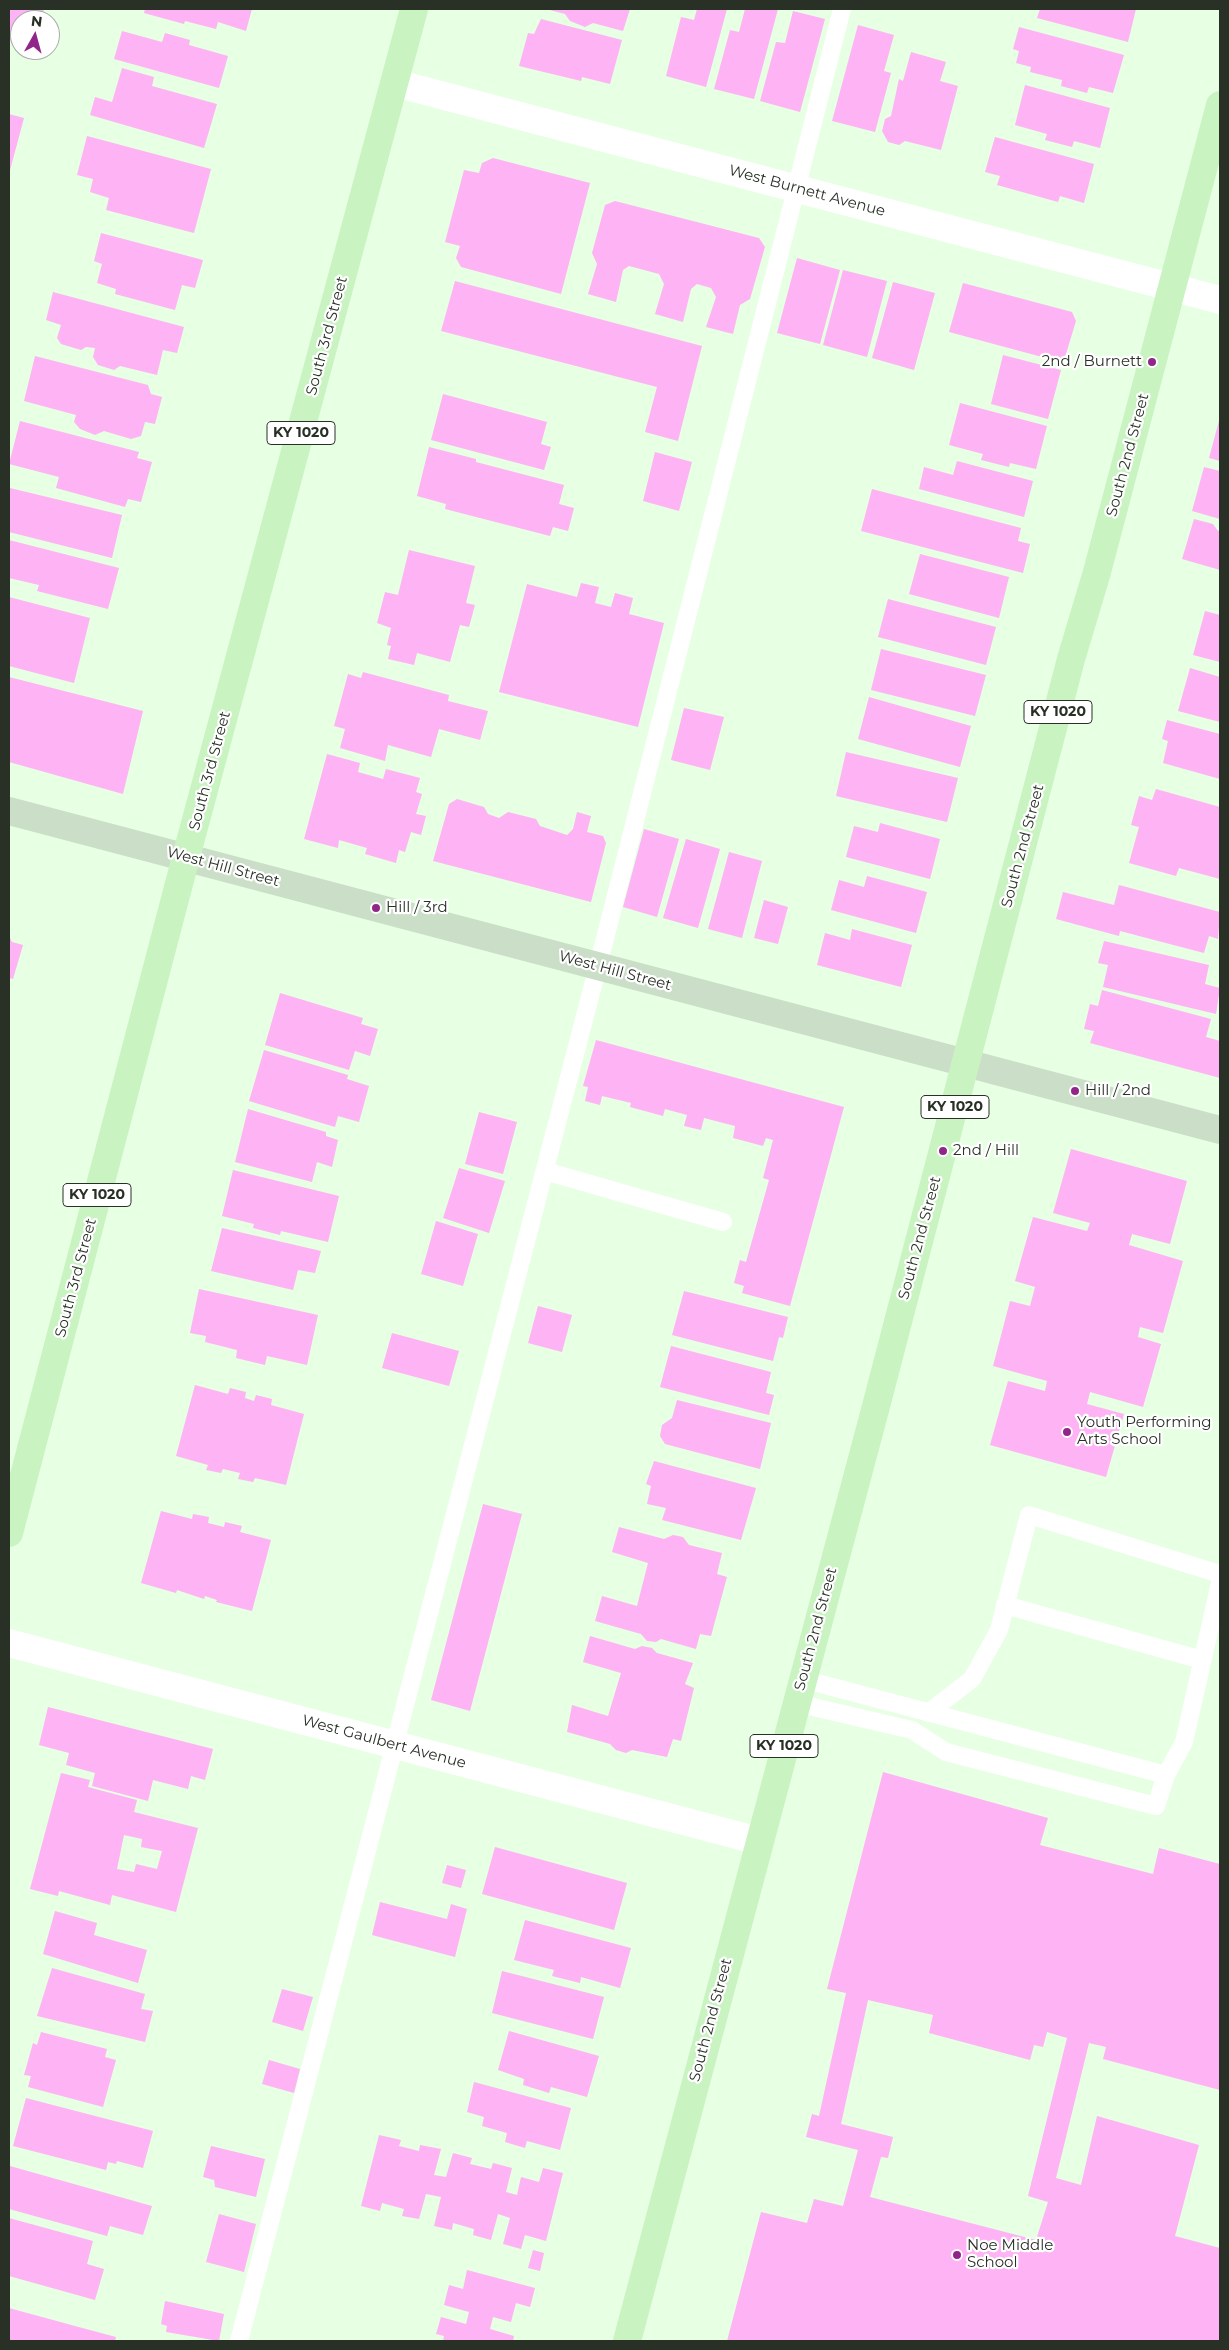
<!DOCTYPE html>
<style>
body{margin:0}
#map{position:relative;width:1229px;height:2350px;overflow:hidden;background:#e7ffe3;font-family:Montserrat,sans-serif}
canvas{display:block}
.frame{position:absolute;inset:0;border:10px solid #293127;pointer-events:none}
.north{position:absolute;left:10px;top:10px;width:50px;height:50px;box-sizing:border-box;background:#fff;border:1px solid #a9ada9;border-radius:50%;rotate:7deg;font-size:14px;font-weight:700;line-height:20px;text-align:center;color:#293127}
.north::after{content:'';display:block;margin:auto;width:18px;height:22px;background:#912689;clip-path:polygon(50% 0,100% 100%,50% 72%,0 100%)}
</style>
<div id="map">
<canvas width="1229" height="2350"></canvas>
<div class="frame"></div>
<div class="north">N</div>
</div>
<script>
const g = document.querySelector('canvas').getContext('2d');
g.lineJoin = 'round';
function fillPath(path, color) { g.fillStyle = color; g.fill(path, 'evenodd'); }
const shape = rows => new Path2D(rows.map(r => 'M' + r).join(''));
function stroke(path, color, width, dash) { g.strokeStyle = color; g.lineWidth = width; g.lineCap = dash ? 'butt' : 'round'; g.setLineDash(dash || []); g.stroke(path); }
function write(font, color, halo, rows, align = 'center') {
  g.font = font + ' Montserrat,sans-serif'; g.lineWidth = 4.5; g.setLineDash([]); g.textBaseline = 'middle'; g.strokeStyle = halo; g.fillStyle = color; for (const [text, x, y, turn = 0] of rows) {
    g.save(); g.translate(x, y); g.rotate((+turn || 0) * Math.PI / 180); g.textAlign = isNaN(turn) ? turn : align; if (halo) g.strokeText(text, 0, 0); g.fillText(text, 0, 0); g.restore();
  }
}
const building = shape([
 [9,9,44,9,42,20,20,20,20,43,9,40],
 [145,9,252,9,246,31,218,22,216,29,185,21,184,24,144,13],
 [546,9,630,9,623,31,593,23,585,27,570,21,565,14],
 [697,9,727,9,706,87,666,76,681,17,694,20],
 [745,9,778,9,754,99,714,89,730,30,739,32],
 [1040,9,1136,9,1128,42,1037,18],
 [793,11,825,19,800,112,760,101,776,42,785,43],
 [541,19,622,40,610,84,582,77,581,81,519,66,528,33,534,34],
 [858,25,894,35,884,71,891,73,875,132,832,121],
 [1019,27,1124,55,1113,93,1089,87,1087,93,1061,86,1062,80,1030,72,1031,67,1016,63,1019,51,1013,49],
 [122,31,162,42,165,33,190,40,189,45,228,56,219,88,114,59],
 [911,52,946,62,940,81,958,86,941,150,905,141,899,145,888,142,882,131,885,119,891,116,899,79,903,81],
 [122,68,154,77,152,86,217,104,204,148,90,115,95,97,112,102],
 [1025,85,1110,108,1100,148,1074,141,1072,147,1045,140,1047,134,1015,125],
 [9,114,24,118,9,174],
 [87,136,211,169,194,233,106,210,109,198,90,192,93,179,77,175],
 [995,137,1094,164,1084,203,1060,196,1058,202,997,185,1000,176,985,172],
 [493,158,590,183,561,294,461,267,456,258,460,246,445,242,464,170,479,173,482,163],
 [615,201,759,238,765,247,750,299,740,305,733,334,706,327,716,297,711,288,697,284,691,289,683,322,655,314,664,284,659,274,629,266,623,270,616,302,588,294,597,264,592,253,605,205],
 [101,233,203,260,195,288,182,285,175,310,115,294,116,289,97,283,102,264,94,261],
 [797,258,840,270,820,344,777,333],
 [843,270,887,281,867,357,823,345],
 [455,281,702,346,678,441,645,432,657,387,441,331],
 [893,282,935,293,914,370,872,358],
 [963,283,1072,312,1076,321,1065,357,1057,361,949,332],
 [53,292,184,327,177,353,163,350,157,375,120,366,114,370,98,365,93,357,95,348,86,347,81,350,61,344,57,338,61,325,46,320],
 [1003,355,1061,370,1048,419,991,404],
 [35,356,148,385,151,394,162,397,155,424,145,422,141,436,131,439,104,431,95,435,80,429,74,422,76,415,24,401],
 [443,394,547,422,541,444,551,447,544,470,431,440],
 [960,403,1047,426,1036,469,1010,463,1009,467,981,460,983,454,949,445],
 [1220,417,1220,461,1209,458],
 [20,421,139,452,137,458,152,462,141,502,128,499,125,507,56,488,59,477,9,464],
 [429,447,476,459,476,462,564,485,559,504,574,508,568,531,553,527,550,536,445,509,446,504,417,496],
 [655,452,692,462,679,511,643,501],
 [957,461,1033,481,1024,517,919,489,924,467,953,475],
 [1204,467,1220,471,1220,519,1192,511],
 [10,488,122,515,112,558,9,532],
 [872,489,1021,528,1018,541,1030,544,1023,573,861,531],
 [1194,519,1213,524,1218,531,1220,530,1220,570,1182,559],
 [9,540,119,568,108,609,37,591,39,585,9,578],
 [409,550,475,566,466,603,475,605,469,627,460,625,450,662,417,653,414,665,388,659,391,646,387,645,391,628,377,623,385,592,398,595],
 [920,554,1009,577,999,618,909,594],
 [581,583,599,587,595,603,611,607,615,593,633,598,629,614,664,623,638,727,499,692,527,584,577,597],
 [9,597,90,618,74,683,9,666],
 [888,599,996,627,986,665,878,637],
 [1205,611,1220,615,1220,662,1193,655],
 [881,649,986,675,975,716,871,690],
 [1190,668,1220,677,1220,722,1178,711],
 [363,672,449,695,448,701,488,711,480,740,439,729,431,757,388,745,385,761,340,748,345,729,334,726,348,674,361,678],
 [9,677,143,711,123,794,9,762],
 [869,697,971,726,960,767,858,739],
 [684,708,724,717,710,770,671,760],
 [1167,720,1220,734,1220,779,1163,763,1168,741,1162,739],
 [846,752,958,778,947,822,836,796],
 [327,754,360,763,358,772,383,779,386,769,420,778,416,792,422,794,416,814,426,816,421,835,411,832,405,852,399,850,396,863,365,854,367,848,339,840,338,848,304,839],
 [1156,789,1220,807,1220,879,1179,868,1176,876,1129,863,1139,827,1131,825,1139,796,1152,800],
 [457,799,484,807,488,814,499,818,508,812,536,819,540,826,567,835,573,829,577,812,591,816,587,832,603,836,606,843,591,902,433,861,449,804],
 [880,823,940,839,930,879,846,857,854,826,878,832],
 [644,829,679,839,657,917,623,907],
 [686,839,720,849,698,928,663,918],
 [729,852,762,861,742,938,708,929],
 [867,876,927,892,916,933,831,910,839,880,864,887],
 [1119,885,1220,912,1218,939,1209,936,1204,953,1120,931,1119,936,1056,919,1063,892,1114,905],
 [764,900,788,907,778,944,754,938],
 [852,929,912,945,901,987,817,965,825,933,850,940],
 [9,936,12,942,23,945,13,979,9,978],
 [1104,941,1209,965,1205,984,1220,988,1216,1014,1103,987,1108,965,1098,963],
 [1102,990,1211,1019,1206,1037,1220,1041,1220,1078,1090,1043,1094,1031,1084,1029,1090,1004,1098,1006],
 [280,993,363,1018,361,1024,378,1029,370,1056,355,1051,349,1070,265,1045],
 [596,1040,844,1107,790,1306,742,1293,744,1286,734,1283,740,1260,746,1262,769,1180,763,1178,773,1140,766,1138,763,1146,733,1138,735,1126,704,1118,701,1130,684,1126,687,1115,665,1109,663,1116,630,1107,631,1103,602,1096,600,1105,585,1101,588,1087,583,1086],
 [264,1050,348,1075,347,1079,369,1086,359,1122,338,1116,335,1127,249,1101],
 [248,1109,326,1132,326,1136,338,1140,332,1167,317,1162,312,1182,235,1162],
 [479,1112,517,1122,503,1174,465,1164],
 [1071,1149,1187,1181,1170,1244,1132,1234,1129,1245,1183,1261,1163,1333,1140,1327,1138,1337,1161,1344,1143,1407,1090,1392,1087,1404,1124,1414,1106,1477,990,1445,1008,1381,1045,1391,1047,1381,993,1366,1010,1301,1030,1306,1035,1287,1015,1281,1033,1217,1087,1231,1090,1223,1053,1213],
 [459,1168,505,1181,489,1233,443,1218],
 [233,1170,339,1196,328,1242,281,1231,280,1235,253,1228,254,1224,222,1216],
 [436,1221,478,1234,463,1286,421,1274],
 [222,1228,321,1251,315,1273,298,1270,293,1290,211,1271],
 [199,1289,318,1315,307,1365,267,1356,265,1365,236,1358,237,1350,205,1342,206,1336,190,1333],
 [684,1291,788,1317,783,1338,779,1337,773,1361,672,1335],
 [538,1306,572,1315,562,1352,528,1343],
 [392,1333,459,1351,449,1386,382,1368],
 [671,1346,771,1372,766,1393,774,1395,769,1415,660,1387],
 [195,1385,228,1394,230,1388,246,1392,245,1398,254,1401,256,1395,272,1399,271,1405,304,1414,286,1485,255,1478,253,1482,238,1479,240,1473,223,1469,221,1473,206,1470,208,1465,176,1456],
 [677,1400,771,1423,760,1469,665,1444,660,1436,662,1425,672,1418],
 [654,1461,756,1488,741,1540,662,1520,666,1508,647,1504,651,1486,646,1484],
 [483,1504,522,1514,470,1711,431,1700],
 [161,1511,192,1519,193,1514,209,1517,208,1523,224,1527,225,1522,242,1526,240,1532,271,1540,252,1611,216,1602,217,1600,205,1596,204,1599,177,1590,176,1593,141,1583],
 [619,1527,664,1539,673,1535,683,1537,689,1545,722,1553,717,1574,727,1577,711,1636,700,1634,696,1649,661,1639,656,1642,647,1641,641,1634,595,1621,602,1596,637,1606,648,1563,612,1552],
 [590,1636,635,1649,642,1646,652,1648,657,1653,693,1663,685,1684,694,1688,681,1741,673,1739,667,1757,632,1750,626,1753,616,1750,610,1744,567,1732,572,1705,608,1716,621,1673,583,1662],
 [48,1707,213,1749,205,1780,191,1776,188,1789,153,1780,148,1801,92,1786,95,1773,66,1765,69,1753,39,1745],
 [883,1772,1048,1818,1040,1845,1153,1874,1159,1848,1220,1864,1220,2090,1103,2059,1106,2047,1089,2043,1056,2178,1081,2185,1097,2116,1199,2145,1175,2236,1220,2248,1220,2341,727,2341,761,2212,807,2223,814,2199,843,2206,858,2150,806,2137,812,2114,819,2116,846,1993,827,1989],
 [868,2000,933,2015,929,2033,1030,2060,1034,2045,1043,2047,1047,2032,1067,2038,1028,2196,1048,2202,1036,2240,870,2197,881,2157,888,2158,893,2137,841,2124],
 [61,1773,90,1780,88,1787,137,1800,134,1812,198,1828,176,1912,112,1895,110,1905,59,1891,58,1896,30,1889],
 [124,1835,142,1839,141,1847,162,1851,157,1869,136,1864,134,1872,117,1869],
 [495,1847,627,1883,614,1930,482,1894],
 [447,1865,466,1870,461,1888,442,1883],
 [380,1902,447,1919,451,1904,467,1909,455,1957,372,1935],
 [55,1911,97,1923,94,1935,147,1950,138,1983,43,1954],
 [525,1920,631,1948,620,1988,581,1977,580,1983,552,1976,554,1970,514,1960],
 [52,1968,145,1994,141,2009,153,2011,145,2042,37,2016],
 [502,1971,604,1997,593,2039,492,2013],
 [282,1989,313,1997,303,2031,272,2022],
 [509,2031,599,2056,587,2097,551,2087,549,2093,523,2085,524,2079,498,2070],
 [41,2032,107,2049,105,2057,116,2060,103,2107,28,2087,31,2076,24,2075,33,2043,37,2045],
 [269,2060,300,2069,294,2093,262,2084],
 [474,2082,571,2108,560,2150,527,2141,525,2148,505,2142,507,2133,482,2126,484,2117,467,2112],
 [26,2098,153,2131,143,2168,117,2161,116,2164,108,2162,106,2170,13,2146],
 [379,2135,401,2140,399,2146,419,2151,420,2145,441,2149,434,2175,446,2177,453,2153,472,2158,470,2164,491,2169,493,2163,512,2168,506,2192,517,2195,521,2177,539,2182,543,2168,563,2173,546,2241,525,2235,521,2249,503,2244,510,2218,498,2214,491,2240,473,2235,474,2229,453,2223,452,2230,434,2226,441,2197,426,2194,419,2219,402,2216,404,2209,382,2203,380,2211,361,2206],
 [211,2146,265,2159,256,2197,215,2187,214,2180,203,2177],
 [10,2166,152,2206,143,2235,110,2226,107,2236,9,2209],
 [219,2214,256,2224,244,2272,206,2262],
 [9,2218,93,2241,87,2264,104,2269,95,2300,9,2276],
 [533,2250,544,2253,540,2271,528,2268],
 [467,2270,535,2288,530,2307,516,2303,511,2322,493,2317,490,2329,514,2336,513,2341,443,2341,444,2336,436,2334,441,2317,466,2324,469,2312,444,2305,449,2285,463,2289],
 [165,2301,224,2314,219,2341,166,2332,167,2326,161,2324],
 [9,2308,75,2326,116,2337,115,2341,9,2341]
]);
const lane = shape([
 [545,1171,723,1222],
 [1005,1605,1202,1660],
 [802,1679,1166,1775],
 [796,1703,912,1730,946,1752,1156,1806,1166,1775,1184,1742,1220,1583],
 [928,1713,972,1679,999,1630,1029,1515,1220,1574],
 [239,2341,598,966,842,9]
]);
const street = shape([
 [395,83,1220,300],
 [9,1643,759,1841]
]);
const secondary = shape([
 [9,811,1220,1130]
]);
const primary = shape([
 [9,1533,186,857,414,9],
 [627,2341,875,1410,1071,659,1097,572,1220,105]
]);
const markers = [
 [1152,362,5,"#912689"],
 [376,908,5,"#912689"],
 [1075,1091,5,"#912689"],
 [943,1151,5,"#912689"],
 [1067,1432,5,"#912689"],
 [957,2255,5,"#912689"]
];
const shields = [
 [301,433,68],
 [1058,712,68],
 [955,1107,68],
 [97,1195,68],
 [784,1746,68]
];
const shieldNames = [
 ["KY 1020",301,433],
 ["KY 1020",1058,712],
 ["KY 1020",955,1107],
 ["KY 1020",97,1195],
 ["KY 1020",784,1746]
];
const streetNames = [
 ["West Burnett Avenue",807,191,15],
 ["South 3rd Street",327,336,-75],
 ["South 2nd Street",1128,455,-75],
 ["South 3rd Street",210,771,-75],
 ["South 2nd Street",1023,846,-75],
 ["West Hill Street",223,867,15],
 ["West Hill Street",615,971,15],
 ["South 2nd Street",920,1238,-75],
 ["South 3rd Street",76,1278,-75],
 ["South 2nd Street",816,1629,-75],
 ["West Gaulbert Avenue",384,1742,15],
 ["South 2nd Street",711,2020,-75]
];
const poiNames = [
 ["2nd / Burnett",1142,362,"right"],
 ["Hill / 3rd",386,908],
 ["Hill / 2nd",1085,1091],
 ["2nd / Hill",953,1151],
 ["Youth Performing",1077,1423],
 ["Arts School",1077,1440],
 ["Noe Middle",967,2246],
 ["School",967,2263]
];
fillPath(building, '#feb3f4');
stroke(lane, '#fff', 18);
stroke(street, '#fff', 28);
stroke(secondary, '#cbdec7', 28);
stroke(primary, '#c9f4c2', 28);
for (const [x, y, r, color] of markers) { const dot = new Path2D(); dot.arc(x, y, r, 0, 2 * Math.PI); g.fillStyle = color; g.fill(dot); stroke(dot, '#fff', 2); }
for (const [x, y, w] of shields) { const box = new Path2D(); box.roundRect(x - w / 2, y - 11.5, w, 23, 4); g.fillStyle = '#fff'; g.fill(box); stroke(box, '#293127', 1); }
write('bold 14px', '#293127', null, shieldNames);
write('15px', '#293127', '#fff', streetNames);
write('15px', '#293127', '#fff', poiNames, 'left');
</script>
